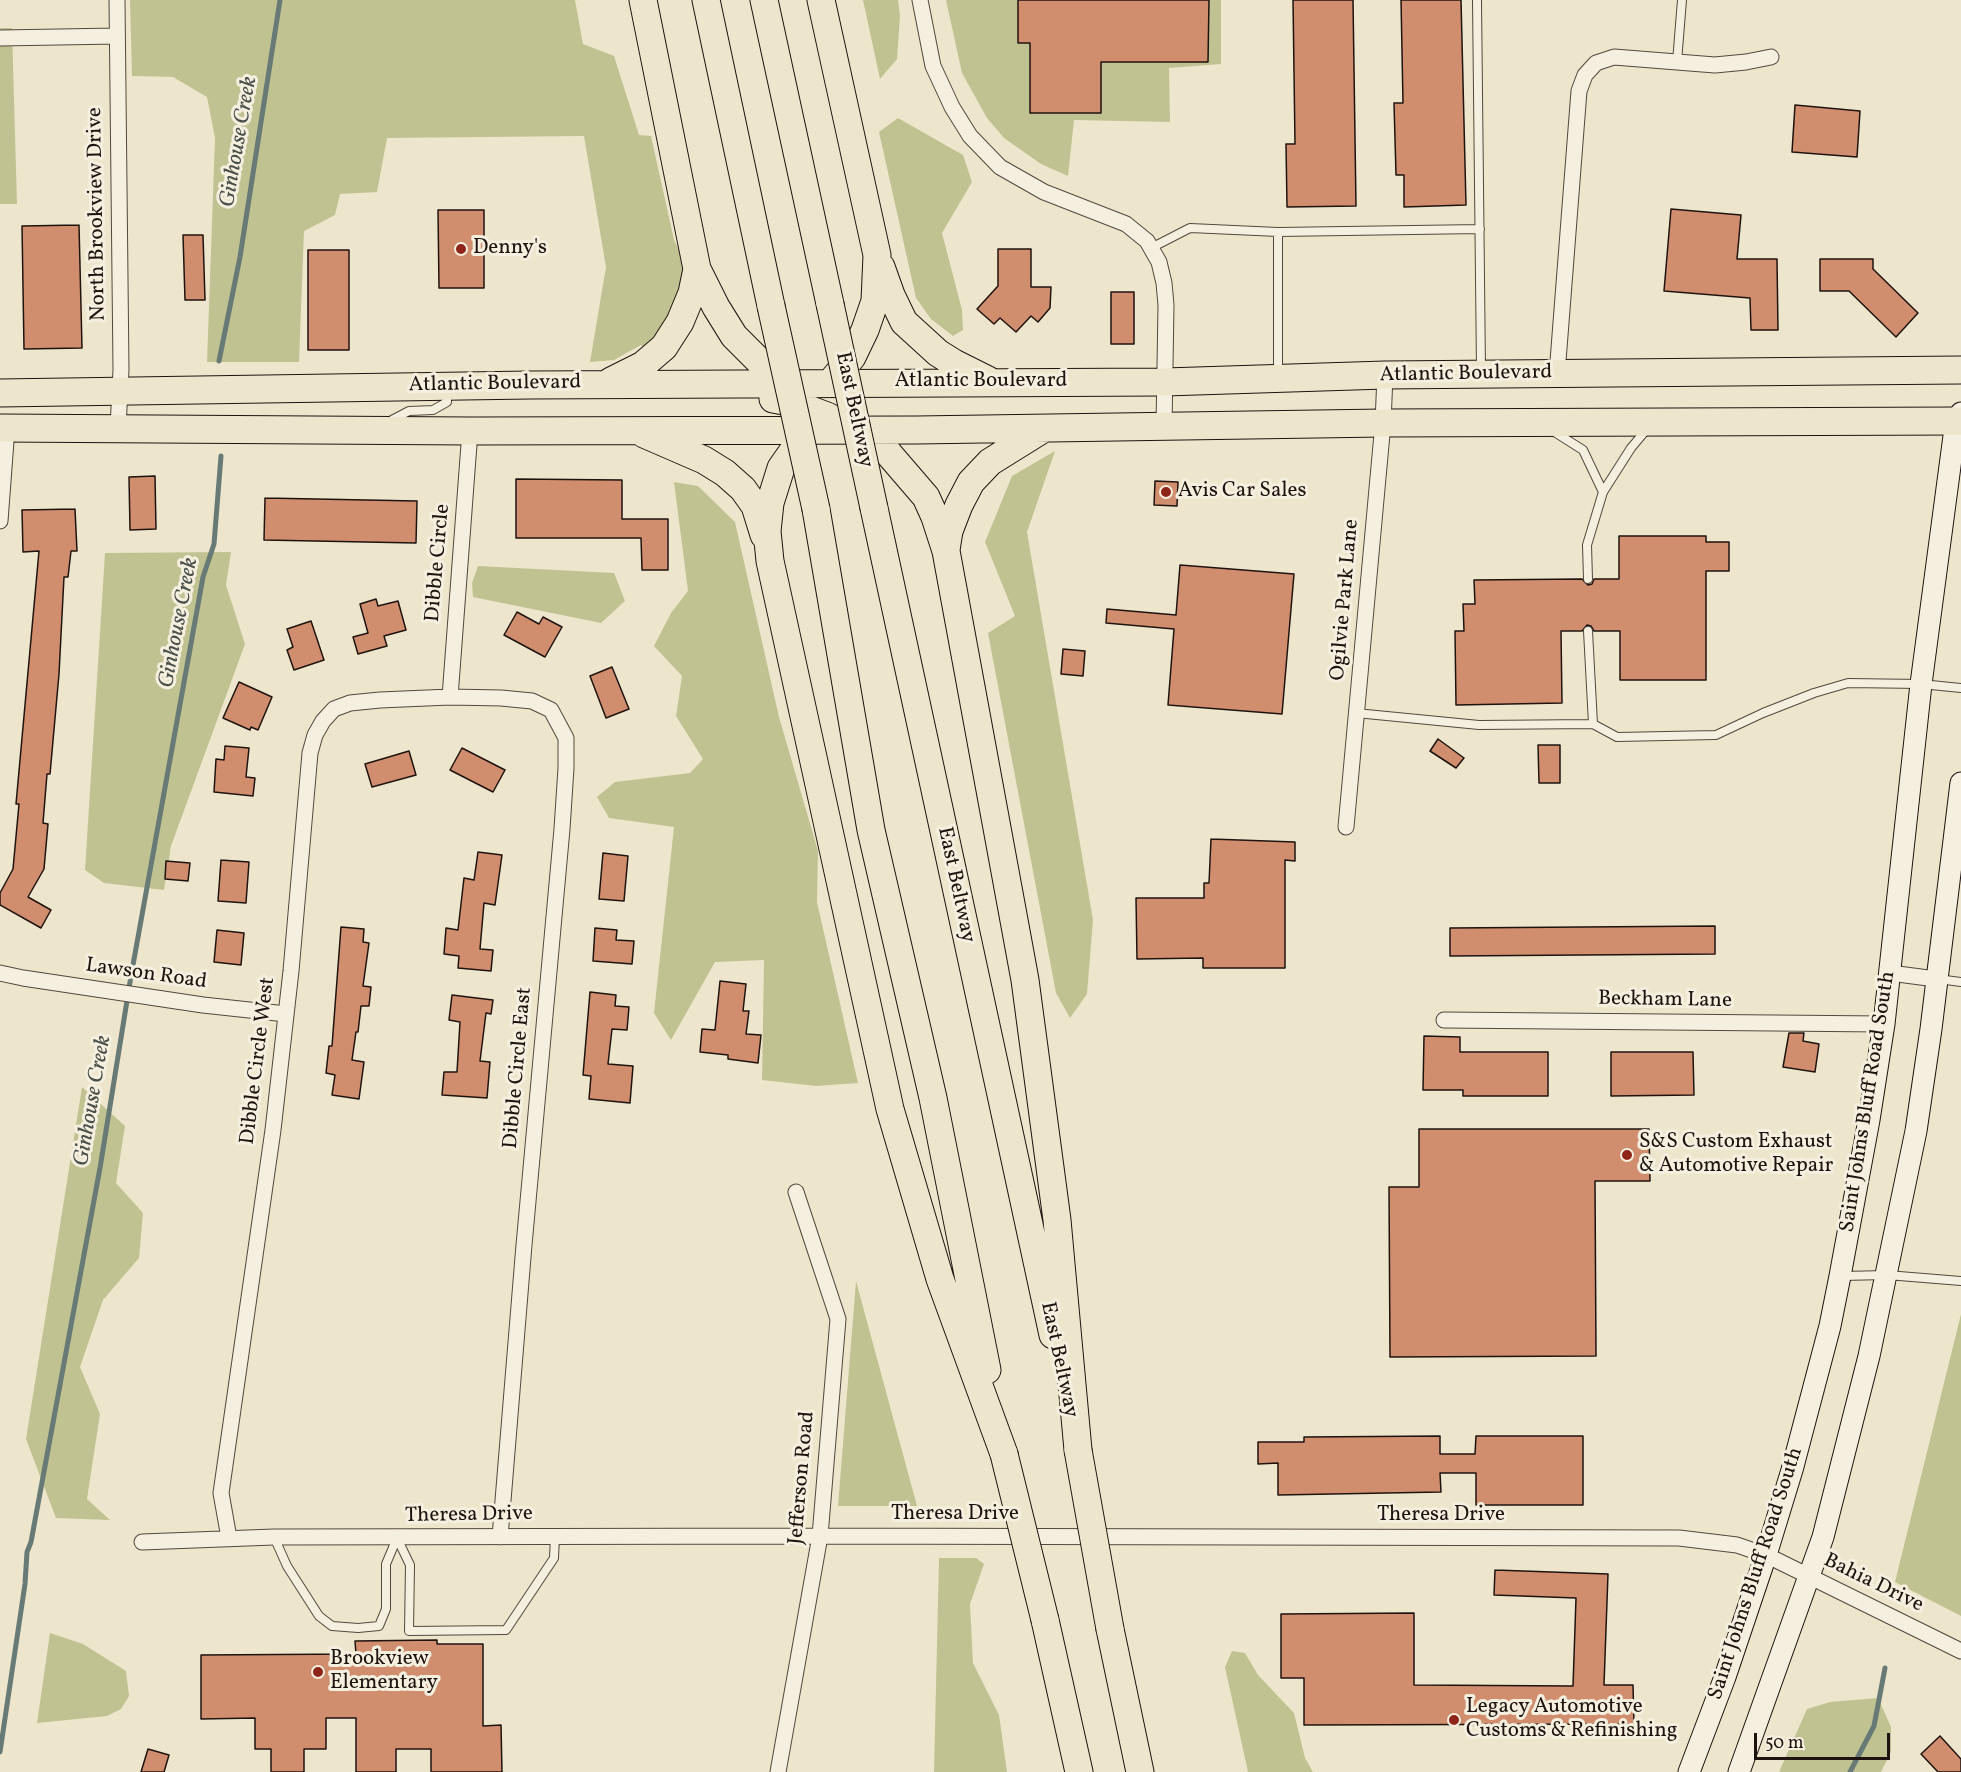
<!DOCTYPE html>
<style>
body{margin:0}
#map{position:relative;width:1961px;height:1772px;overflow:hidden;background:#eee6cc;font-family:Vollkorn,serif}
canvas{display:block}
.scale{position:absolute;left:1754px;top:1733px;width:136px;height:27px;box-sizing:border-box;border:3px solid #1f130f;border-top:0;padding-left:8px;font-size:18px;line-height:21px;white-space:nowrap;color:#1f130f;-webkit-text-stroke:4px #f4efde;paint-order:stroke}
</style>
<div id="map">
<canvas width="1961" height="1772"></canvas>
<div class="scale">50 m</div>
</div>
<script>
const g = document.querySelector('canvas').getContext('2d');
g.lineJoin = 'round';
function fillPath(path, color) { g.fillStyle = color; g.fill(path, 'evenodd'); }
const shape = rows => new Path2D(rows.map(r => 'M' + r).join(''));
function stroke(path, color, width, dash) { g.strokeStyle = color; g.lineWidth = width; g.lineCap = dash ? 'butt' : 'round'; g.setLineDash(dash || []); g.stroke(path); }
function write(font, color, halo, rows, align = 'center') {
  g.font = font + ' Vollkorn,serif'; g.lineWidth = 6; g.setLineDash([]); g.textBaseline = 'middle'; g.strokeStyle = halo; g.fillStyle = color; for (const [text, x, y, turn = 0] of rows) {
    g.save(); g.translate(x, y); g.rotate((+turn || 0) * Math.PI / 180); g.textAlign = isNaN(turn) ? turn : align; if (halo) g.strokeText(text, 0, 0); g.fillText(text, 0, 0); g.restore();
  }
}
const green = shape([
 [130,0,575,0,583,44,614,56,639,135,651,136,674,240,682,256,683,276,678,306,645,351,641,345,614,360,590,362,606,267,584,136,387,138,377,192,340,194,335,215,304,231,299,362,207,362,215,138,207,97,173,77,132,76],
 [863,0,898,0,900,16,897,59,880,79],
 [946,0,1221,0,1221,64,1169,68,1170,122,1074,120,1068,176,1041,164,1004,138,987,118,962,73],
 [0,28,12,28,17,204,0,204],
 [898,118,963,155,972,182,942,233,962,310,963,330,953,336,931,319,916,298,879,132],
 [1055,451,1027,532,1093,920,1087,994,1070,1018,1056,993,988,633,1015,616,985,542,1012,476],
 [674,482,698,486,735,522,779,717,818,851,817,902,858,1083,816,1086,762,1080,764,960,715,962,671,1040,654,1013,674,827,609,818,597,797,615,782,690,773,703,759,676,716,682,676,654,646,671,613,688,591],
 [231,552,226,585,245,644,171,846,164,890,104,883,85,870,105,553],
 [478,566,614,573,625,601,601,623,473,597,472,583],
 [82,1087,125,1126,116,1183,143,1213,139,1258,103,1300,80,1367,100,1414,87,1499,110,1520,56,1518,26,1439],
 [856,1281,917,1506,838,1506],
 [1961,1314,1961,1616,1895,1582],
 [939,1558,976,1558,984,1564,970,1604,973,1663,999,1715,1007,1772,934,1772],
 [50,1633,83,1644,126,1671,129,1696,121,1709,107,1716,37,1723],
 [1232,1651,1245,1653,1258,1675,1294,1713,1305,1758,1313,1772,1248,1772,1225,1667],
 [1878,1698,1891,1727,1891,1752,1881,1772,1779,1772,1807,1709,1830,1702]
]);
const stream = shape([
 [219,361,240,257,280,0],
 [0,1752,25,1584,27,1552,31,1542,100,1168,131,976,203,577,214,544,221,456],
 [1850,1772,1874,1726,1885,1668]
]);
const building = shape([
 [1018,0,1209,0,1208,62,1101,62,1101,113,1030,113,1030,43,1018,43,1018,0],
 [1293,0,1353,0,1356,206,1287,207,1286,144,1295,144,1293,0],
 [1401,0,1461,0,1466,205,1404,207,1404,175,1396,175,1394,103,1403,103,1401,0],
 [1795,105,1860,111,1857,157,1792,152,1795,105],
 [1671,209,1741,215,1737,259,1777,259,1778,330,1751,330,1750,298,1664,291,1671,209],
 [438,210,484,210,484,288,439,288,438,210],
 [79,225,82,348,24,349,22,226,79,225],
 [183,235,203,235,205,300,185,300,183,235],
 [998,249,1031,249,1031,287,1051,287,1050,308,1038,322,1031,316,1016,332,1000,318,994,324,977,309,998,286,998,249],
 [308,250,349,250,349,350,308,350,308,250],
 [1820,259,1873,259,1873,269,1918,313,1896,337,1849,291,1820,291,1820,259],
 [1111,292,1134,292,1134,344,1111,344,1111,292],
 [155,476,156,529,130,530,129,477,155,476],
 [516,479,622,480,622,519,668,519,668,570,642,570,641,538,516,538,516,479],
 [1155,481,1178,482,1177,506,1154,505,1155,481],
 [265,498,417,501,416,543,264,540,265,498],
 [75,509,77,551,71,551,68,577,64,577,59,674,50,774,47,774,43,823,48,824,44,869,28,897,51,910,41,928,0,905,0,893,13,869,19,804,16,804,39,551,23,552,22,510,75,509],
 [1619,536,1706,536,1706,542,1729,542,1729,571,1706,571,1706,680,1620,680,1620,631,1594,631,1591,626,1587,625,1582,631,1561,631,1562,703,1456,705,1455,631,1464,631,1463,604,1475,604,1474,580,1582,579,1588,585,1592,584,1594,579,1619,579,1619,536],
 [1180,565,1294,574,1282,714,1168,705,1174,629,1106,623,1107,609,1176,615,1180,565],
 [376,599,378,606,398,601,406,630,384,636,387,646,358,654,353,637,368,633,360,604,376,599],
 [517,612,539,624,543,617,562,627,545,657,504,635,517,612],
 [311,621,324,660,294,670,287,650,293,647,287,629,311,621],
 [1063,649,1085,651,1083,676,1061,674,1063,649],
 [612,667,629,709,606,718,590,676,612,667],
 [239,682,272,697,258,730,251,727,250,730,223,718,239,682],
 [1438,739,1464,758,1456,768,1430,751,1438,739],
 [1538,745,1560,745,1560,783,1539,783,1538,745],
 [225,746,249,748,246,777,255,778,253,796,214,792,216,759,224,760,225,746],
 [462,748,505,770,493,792,450,770,462,748],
 [409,751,416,775,372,787,365,764,409,751],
 [1211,839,1295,842,1295,861,1285,860,1285,968,1203,968,1203,958,1137,959,1136,898,1204,898,1204,883,1209,883,1211,839],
 [478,852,502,855,495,905,484,903,480,949,493,950,491,971,458,968,459,956,444,954,446,928,458,930,464,878,474,880,478,852],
 [603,853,628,856,624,901,599,899,603,853],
 [221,860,249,862,246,903,218,901,221,860],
 [166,861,190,863,188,881,165,879,166,861],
 [1715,926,1715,954,1450,956,1450,928,1715,926],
 [341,927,364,929,363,942,369,943,363,986,371,987,369,1006,361,1006,358,1032,356,1032,352,1060,364,1062,359,1099,332,1095,335,1075,326,1073,329,1046,332,1046,341,927],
 [595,928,617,930,616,940,634,941,632,964,593,961,595,928],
 [217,930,244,933,241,965,214,962,217,930],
 [720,981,746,984,743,1011,749,1011,746,1034,761,1035,758,1063,728,1059,728,1055,700,1052,702,1029,715,1030,720,981],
 [590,992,616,995,615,1006,629,1007,627,1030,612,1029,608,1064,633,1066,630,1103,589,1099,591,1076,583,1075,590,992],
 [452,995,493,1000,491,1014,486,1013,480,1061,490,1062,487,1098,442,1095,444,1072,457,1072,460,1022,449,1020,452,995],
 [1789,1033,1804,1033,1803,1041,1819,1044,1815,1072,1783,1067,1789,1033],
 [1424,1036,1460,1037,1460,1052,1548,1052,1548,1096,1463,1096,1463,1090,1423,1090,1424,1036],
 [1611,1052,1693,1052,1694,1095,1611,1096,1611,1052],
 [1419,1129,1649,1129,1650,1181,1595,1181,1596,1356,1390,1357,1389,1187,1419,1187,1419,1129],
 [1440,1436,1440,1454,1475,1454,1476,1436,1583,1436,1583,1505,1476,1505,1476,1473,1440,1473,1441,1492,1278,1495,1278,1463,1258,1464,1258,1442,1304,1442,1304,1437,1440,1436],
 [1495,1570,1608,1574,1604,1685,1633,1685,1634,1724,1304,1725,1304,1678,1281,1678,1281,1614,1414,1613,1414,1685,1573,1686,1576,1598,1494,1595,1495,1570],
 [437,1640,437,1644,483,1644,483,1726,501,1725,502,1772,431,1772,431,1749,396,1749,396,1772,356,1772,356,1718,326,1718,326,1749,304,1749,304,1772,271,1772,271,1749,255,1749,255,1718,201,1719,201,1655,356,1654,355,1641,437,1640],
 [1940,1736,1961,1759,1961,1772,1938,1772,1921,1754,1940,1736],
 [148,1749,169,1755,164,1772,141,1772,148,1749]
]);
const lane = shape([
 [1477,0,1481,370],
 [1677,62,1682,0],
 [1278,232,1278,374],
 [1151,248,1190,228,1278,232,1480,229],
 [390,421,409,411,433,410,447,402,447,392],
 [1553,431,1583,450,1603,492],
 [1588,579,1587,545,1603,492,1631,448,1647,429],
 [1588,631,1593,724],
 [1356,713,1479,725,1593,724,1617,737,1716,735,1763,713,1814,693,1848,683,1921,684,1961,688],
 [1938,979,1961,982],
 [1842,1276,1887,1275,1961,1281],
 [274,1537,287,1566,319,1616,332,1626,358,1628,379,1626,386,1609,386,1564,397,1538],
 [397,1538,410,1565,409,1631,506,1630,554,1558,555,1536]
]);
const street = shape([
 [117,0,121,370,118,427],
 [920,0,933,66,952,107,970,136,1000,167,1044,192,1126,224,1147,241,1159,262,1164,283,1166,305,1164,427],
 [0,38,117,36],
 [1557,374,1579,91,1585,75,1596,63,1614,57,1715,65,1746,62,1771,57],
 [0,521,7,428],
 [450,697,470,431],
 [1346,827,1383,423,1385,375],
 [0,973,23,978,203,1005,286,1014],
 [1890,973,1936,979],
 [1444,1020,1884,1024],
 [229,1538,221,1493,273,1130,291,971,310,753,315,735,323,721,334,709,350,703,380,700,450,697,501,698,532,701,551,710,566,738,566,768,562,829,524,1245,500,1537],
 [142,1542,274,1537,820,1536,1679,1538,1737,1545,1766,1555,1961,1651],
 [778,1772,820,1536,838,1319,796,1192]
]);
const secondary = shape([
 [1689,1772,1725,1677,1766,1555,1792,1470,1830,1326,1840,1276,1869,1120,1884,1024,1921,684,1956,421,1961,413],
 [1739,1772,1823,1537,1869,1356,1916,1131,1931,1029,1961,783]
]);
const highway = shape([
 [643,0,697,269,716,307,734,336,766,368,793,384],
 [706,0,771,306],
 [764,0,830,304],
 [821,0,877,255,875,301,865,330,852,357,831,382],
 [881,267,891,295,904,322,938,353,954,363,988,380],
 [611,381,643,365,664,347,680,322,692,293,697,269],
 [0,393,530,385,1165,382,1385,375,1961,370],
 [773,399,789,402,827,416,870,439,889,454,926,497,935,517,946,551,1025,980,1057,1220,1078,1450],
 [0,428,470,431,917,430,1383,423,1961,421],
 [815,428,802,438,781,468,770,503,767,531,770,561,890,1109,940,1279,1004,1454],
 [644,434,704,460,725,473,743,489,755,506,764,535],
 [874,508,1053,1335],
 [816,509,871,830,933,1098,987,1370],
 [946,550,949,531,959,505,971,482,990,462,1043,429],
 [1045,1620,1079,1772],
 [1110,1629,1140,1772]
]);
const highwayBridge = shape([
 [830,304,874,508],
 [771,306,816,509],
 [1078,1450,1110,1629],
 [1004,1454,1045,1620]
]);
const markers = [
 [461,249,6,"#8f2418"],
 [1166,492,6,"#8f2418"],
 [1627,1155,6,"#8f2418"],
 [318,1672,6,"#8f2418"],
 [1454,1720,6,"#8f2418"]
];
const streetNames = [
 ["North Brookview Drive",98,214,-91],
 ["Atlantic Boulevard",1466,375,-1],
 ["Atlantic Boulevard",981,382],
 ["Atlantic Boulevard",495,385,-1],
 ["East Beltway",853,410,78],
 ["Dibble Circle",439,563,-85],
 ["Ogilvie Park Lane",1346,600,-85],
 ["East Beltway",955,885,78],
 ["Lawson Road",146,975,8],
 ["Beckham Lane",1665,1001,1],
 ["Dibble Circle West",259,1061,-83],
 ["Dibble Circle East",519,1068,-85],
 ["Saint Johns Bluff Road South",1869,1102,-81],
 ["East Beltway",1058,1360,78],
 ["Jefferson Road",803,1478,-85],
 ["Theresa Drive",955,1515],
 ["Theresa Drive",469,1516,-1],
 ["Theresa Drive",1441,1516],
 ["Saint Johns Bluff Road South",1757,1574,-72],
 ["Bahia Drive",1873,1584,26]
];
const poiNames = [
 ["Denny's",473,249],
 ["Avis Car Sales",1178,492],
 ["S&S Custom Exhaust",1639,1143],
 ["& Automotive Repair",1639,1167],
 ["Brookview",330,1660],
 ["Elementary",330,1684],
 ["Legacy Automotive",1466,1708],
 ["Customs & Refinishing",1466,1732]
];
const waterNames = [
 ["Ginhouse Creek",240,142,-80],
 ["Ginhouse Creek",180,623,-79],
 ["Ginhouse Creek",94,1101,-80]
];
fillPath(green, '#c1c292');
stroke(stream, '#687a75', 5);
fillPath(building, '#d08e6f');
stroke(building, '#1f130f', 1.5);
stroke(lane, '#53483e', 10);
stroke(street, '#53483e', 17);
stroke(secondary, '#1f130f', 23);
stroke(highway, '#1f130f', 29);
stroke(lane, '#f4efde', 8);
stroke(street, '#f4efde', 15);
stroke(secondary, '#f4efde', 21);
stroke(highway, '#eee6cc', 27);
stroke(highwayBridge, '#1f130f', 29, []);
stroke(highwayBridge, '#eee6cc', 27);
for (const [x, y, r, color] of markers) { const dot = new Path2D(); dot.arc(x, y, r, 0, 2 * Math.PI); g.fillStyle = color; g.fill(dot); stroke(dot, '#f4efde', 2); }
write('21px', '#1f130f', '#f4efde', streetNames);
write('21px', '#1f130f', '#f4efde', poiNames, 'left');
write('italic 22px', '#4a4f4a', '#f4efde', waterNames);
</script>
